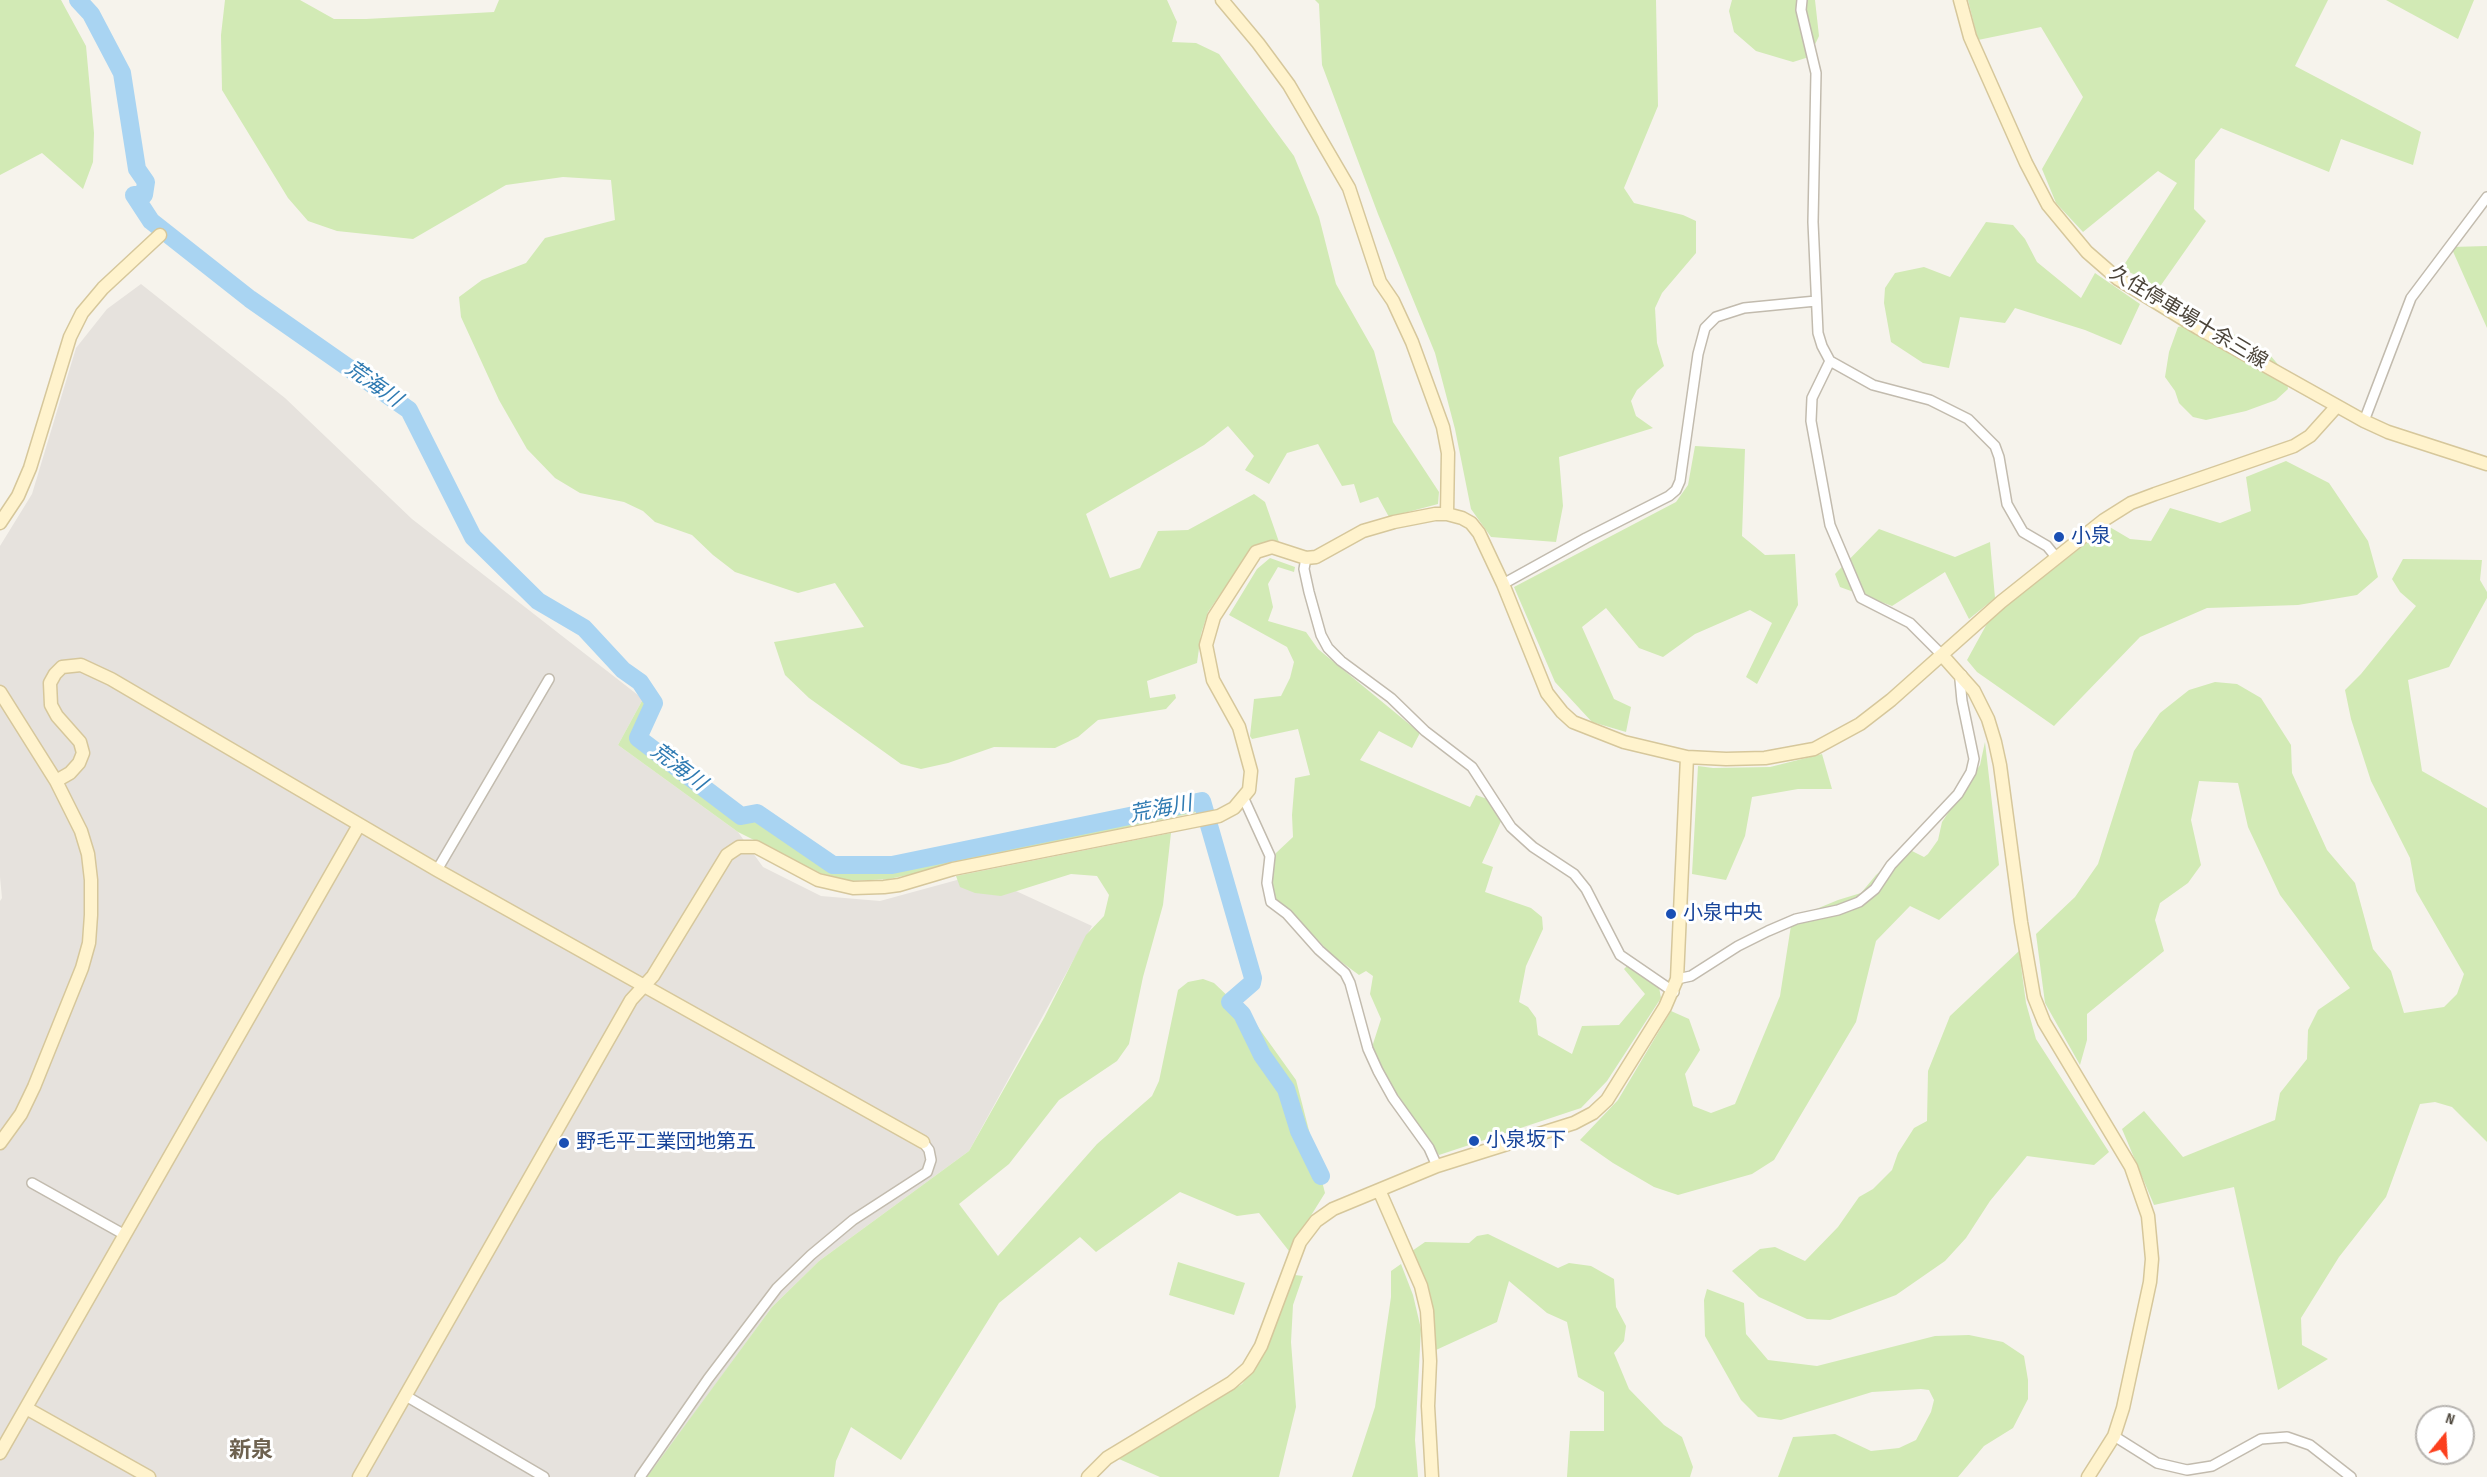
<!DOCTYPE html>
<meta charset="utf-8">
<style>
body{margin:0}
#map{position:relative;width:2487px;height:1477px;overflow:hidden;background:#f6f3ec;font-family:"Sofia Sans Condensed",sans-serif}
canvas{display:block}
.north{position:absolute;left:2415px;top:1405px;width:60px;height:60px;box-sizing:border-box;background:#fff;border:2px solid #b7b4b0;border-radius:50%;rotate:18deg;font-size:16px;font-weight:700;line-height:24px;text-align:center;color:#4b4439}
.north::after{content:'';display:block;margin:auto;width:21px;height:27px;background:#fc3f1d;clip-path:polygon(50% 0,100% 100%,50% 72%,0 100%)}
</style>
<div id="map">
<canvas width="2487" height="1477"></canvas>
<div class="north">N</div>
</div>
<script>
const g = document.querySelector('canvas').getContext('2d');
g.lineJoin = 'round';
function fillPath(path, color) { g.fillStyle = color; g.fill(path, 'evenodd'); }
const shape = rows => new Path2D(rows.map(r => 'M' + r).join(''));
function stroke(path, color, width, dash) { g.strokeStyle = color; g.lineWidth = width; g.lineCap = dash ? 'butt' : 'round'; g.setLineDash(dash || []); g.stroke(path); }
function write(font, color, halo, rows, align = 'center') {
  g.font = font + ' "Sofia Sans Condensed","Noto Sans JP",sans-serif'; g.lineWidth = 6; g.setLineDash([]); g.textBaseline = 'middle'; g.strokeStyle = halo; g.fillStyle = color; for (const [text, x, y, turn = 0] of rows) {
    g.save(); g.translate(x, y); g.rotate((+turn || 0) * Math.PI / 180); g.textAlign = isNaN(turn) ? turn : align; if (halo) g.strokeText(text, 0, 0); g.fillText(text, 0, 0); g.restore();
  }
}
const industrial = shape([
 [141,284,285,398,412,519,643,699,618,745,738,832,763,867,821,896,880,901,979,874,1092,926,969,1151,819,1261,772,1307,648,1477,0,1477,0,901,2,898,0,877,0,546,32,494,76,348,107,309]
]);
const green = shape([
 [0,0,61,0,86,46,94,133,93,162,83,189,42,153,0,175],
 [225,0,300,0,334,19,366,19,494,12,499,0,1167,0,1177,22,1172,42,1196,43,1219,54,1294,156,1319,217,1336,284,1374,351,1393,422,1439,492,1438,504,1389,517,1378,497,1360,503,1354,484,1342,486,1318,444,1287,453,1269,484,1245,470,1254,456,1228,426,1204,445,1086,514,1110,578,1140,568,1158,531,1188,530,1254,494,1265,502,1279,542,1264,542,1252,548,1208,612,1201,634,1197,663,1147,681,1150,698,1175,694,1176,698,1166,709,1098,720,1078,737,1055,748,994,747,948,763,921,769,901,764,809,698,785,675,774,642,864,627,835,583,798,593,735,572,713,555,692,535,655,522,643,511,624,502,580,493,555,478,527,449,499,400,461,317,459,297,482,280,526,263,545,238,615,220,611,180,563,177,506,185,413,239,337,231,308,221,288,198,222,90,221,35],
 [1315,0,1656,0,1658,106,1624,188,1634,203,1683,215,1696,221,1696,253,1662,293,1655,308,1657,343,1664,366,1637,390,1631,401,1636,416,1653,428,1559,457,1563,506,1556,542,1491,537,1471,509,1455,429,1435,353,1378,214,1322,65,1319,4],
 [1732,0,1815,0,1819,36,1809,57,1793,62,1756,51,1734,32,1729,11],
 [1968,0,2328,0,2295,66,2421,132,2413,165,2341,139,2329,172,2221,128,2195,160,2194,209,2206,221,2159,288,2122,268,2177,183,2158,171,2083,232,2056,203,2042,169,2083,97,2041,27,1978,40],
 [2386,0,2474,0,2458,39],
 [1986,222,2013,225,2025,239,2037,262,2081,298,2095,273,2140,304,2121,345,2085,330,2015,308,2005,323,1960,317,1949,368,1923,363,1891,342,1884,303,1885,288,1895,273,1924,267,1950,277],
 [2487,246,2487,328,2451,247],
 [2194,323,2233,334,2265,349,2286,374,2288,389,2276,400,2246,411,2206,420,2193,417,2179,403,2175,391,2165,377,2169,352,2178,327],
 [1695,446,1745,449,1742,536,1765,555,1795,554,1798,605,1757,684,1746,677,1772,623,1750,610,1695,634,1663,657,1639,648,1606,608,1582,627,1614,699,1631,707,1626,732,1592,722,1555,682,1514,587,1676,502,1688,485],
 [2286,461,2329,483,2368,541,2378,577,2357,595,2298,605,2207,608,2140,637,2054,726,1977,672,1967,660,1989,620,2108,526,2130,539,2151,541,2170,508,2220,523,2251,511,2246,477],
 [1879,529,1955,557,1990,542,1995,598,1969,619,1945,572,1892,606,1840,587,1835,574],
 [1270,558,1295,567,1294,572,1278,567,1268,584,1273,607,1268,621,1306,632,1318,649,1420,733,1412,748,1379,731,1360,760,1470,807,1476,795,1490,800,1502,819,1482,863,1493,867,1485,892,1531,908,1542,917,1543,929,1526,966,1519,1002,1528,1007,1536,1018,1538,1035,1572,1054,1582,1026,1619,1025,1645,994,1624,969,1628,965,1659,987,1661,998,1607,1081,1581,1108,1439,1155,1380,1069,1372,1047,1381,1019,1370,994,1373,976,1366,971,1359,975,1332,955,1295,916,1277,902,1272,894,1272,873,1276,853,1293,837,1292,815,1295,778,1310,775,1298,729,1252,739,1250,736,1254,699,1281,696,1290,678,1294,662,1287,647,1229,615,1257,569],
 [2403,559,2482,560,2480,580,2487,592,2487,598,2449,667,2408,680,2422,771,2487,808,2487,1142,2452,1107,2435,1102,2420,1104,2386,1197,2339,1257,2301,1318,2302,1345,2328,1359,2278,1390,2234,1187,2154,1205,2122,1129,2144,1111,2183,1157,2275,1120,2280,1093,2307,1059,2308,1030,2318,1010,2350,988,2280,895,2248,827,2238,783,2199,781,2191,820,2201,865,2188,883,2160,903,2155,920,2164,951,2087,1014,2087,1040,2080,1065,2045,1003,2036,934,2075,897,2098,864,2134,751,2160,713,2189,690,2215,682,2237,684,2261,698,2291,745,2292,773,2327,850,2355,883,2373,949,2391,971,2404,1013,2444,1007,2457,994,2464,974,2416,891,2410,858,2371,781,2351,719,2345,690,2361,674,2416,606,2400,592,2392,579],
 [643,699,649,705,634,739,740,819,756,818,833,868,892,869,1123,815,1200,805,1202,811,889,879,851,881,820,873,738,832,618,745],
 [1985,742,1999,865,1939,920,1910,906,1876,941,1856,1022,1774,1160,1752,1174,1678,1195,1654,1187,1613,1163,1580,1140,1618,1100,1671,1011,1689,1019,1700,1050,1685,1074,1693,1106,1711,1113,1735,1104,1780,996,1792,919,1838,900,1861,893,1876,875,1906,848,1924,857,1928,854,1938,840,1942,822,1980,765],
 [1822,754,1832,789,1798,789,1752,797,1745,836,1726,880,1692,874,1698,766,1713,768,1770,767],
 [1171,833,1163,905,1143,977,1129,1044,1117,1061,1059,1100,1009,1164,959,1204,998,1256,1097,1144,1152,1096,1159,1081,1178,990,1188,982,1203,979,1214,983,1253,1020,1296,1080,1325,1193,1289,1251,1259,1213,1237,1216,1180,1192,1096,1252,1080,1237,999,1303,901,1460,851,1427,836,1461,834,1477,647,1477,772,1307,819,1261,969,1151,1044,1018,1086,935,1104,916,1109,895,1097,876,1071,874,1001,896,975,893,960,887,956,876],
 [2019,951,2026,1003,2036,1039,2109,1152,2094,1165,2027,1156,1990,1201,1966,1238,1945,1261,1896,1295,1830,1320,1807,1319,1759,1297,1732,1271,1760,1249,1775,1247,1805,1261,1838,1227,1859,1197,1873,1189,1892,1170,1898,1153,1914,1128,1927,1121,1928,1071,1950,1016],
 [1488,1234,1558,1268,1569,1263,1591,1266,1614,1279,1616,1307,1626,1326,1624,1341,1614,1353,1629,1389,1664,1425,1682,1437,1693,1467,1690,1477,1567,1477,1570,1431,1604,1431,1604,1392,1578,1377,1567,1322,1547,1313,1509,1281,1497,1322,1436,1350,1431,1299,1412,1251,1425,1242,1469,1243,1477,1236],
 [1178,1262,1245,1283,1234,1315,1169,1295],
 [1401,1264,1413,1295,1421,1329,1415,1440,1418,1477,1352,1477,1375,1407,1391,1297,1391,1271],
 [1295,1275,1303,1276,1293,1305,1291,1342,1296,1407,1279,1477,1160,1477,1119,1459,1242,1384,1263,1356],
 [1707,1289,1744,1303,1746,1334,1768,1360,1817,1366,1935,1336,1969,1335,2003,1342,2024,1356,2028,1380,2028,1399,2013,1428,1984,1446,1958,1477,1778,1477,1793,1437,1835,1434,1871,1451,1899,1448,1916,1440,1931,1412,1934,1400,1929,1390,1921,1389,1872,1392,1781,1420,1758,1417,1741,1400,1705,1336,1704,1300]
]);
const river = shape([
 [78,0,91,14,122,73,137,169,146,182,144,195,134,195,151,221,250,299,409,410,473,537,538,601,584,628,623,670,640,682,654,703,638,738,741,816,757,813,833,865,892,865,1202,801,1253,978,1252,983,1230,1002,1242,1014,1262,1055,1286,1089,1299,1131,1321,1176]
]);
const street = shape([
 [1802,0,1801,10,1816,73,1813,222,1818,333,1822,346,1830,361,1873,385,1930,400,1968,419,1995,446,1999,457,2007,504,2023,532,2047,546,2056,557],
 [1830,361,1812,398,1811,421,1830,525,1861,598,1910,623,1942,655],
 [2364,421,2411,298,2487,197],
 [1306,558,1304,569,1309,592,1321,635,1328,648,1341,661,1391,698,1425,731,1472,767,1511,827,1533,847,1574,874,1586,889,1620,955,1674,992],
 [1503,584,1586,538,1669,496,1676,490,1680,481,1698,354,1705,328,1716,317,1744,308,1816,301],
 [1244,799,1270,856,1267,883,1271,902,1287,914,1319,950,1345,973,1350,983,1368,1049,1378,1071,1393,1098,1429,1148,1437,1166],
 [437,870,549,679],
 [1677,979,1691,976,1738,946,1768,931,1796,919,1838,910,1859,902,1875,889,1891,865,1958,794,1971,772,1974,759,1962,701,1960,680,1962,675],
 [32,1183,125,1235],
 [406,1396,544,1477],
 [2114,1436,2157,1463,2187,1470,2212,1466,2261,1439,2287,1437,2310,1445,2351,1477],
 [640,1477,708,1379,777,1288,811,1255,853,1220,927,1172,931,1160,929,1150,923,1142]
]);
const secondary = shape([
 [1222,0,1258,43,1289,85,1349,188,1380,282,1393,301,1412,342,1443,427,1448,453,1447,514],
 [1960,0,1970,37,2026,163,2048,205,2087,252,2118,279,2198,328,2364,421,2388,432,2487,464],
 [0,523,18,496,30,468,70,337,82,313,103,288,160,235],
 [1942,655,1974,691,1988,719,1995,742,2000,765,2021,922,2034,997,2044,1022,2131,1167,2148,1216,2152,1259,2150,1282,2123,1408,2114,1436,2088,1477],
 [0,692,56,781,81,831,88,854,91,880,91,915,89,943,82,968,34,1087,21,1114,0,1143],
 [56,781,70,773,79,763,83,753,80,742,57,716,51,705,50,683,55,674,62,667,81,665,111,679,437,870,923,1142],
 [1379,1190,1421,1286,1427,1311,1430,1361,1428,1406,1432,1477],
 [26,1408,149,1477],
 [0,1453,359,825],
 [359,1477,631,1000,653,976,727,855,739,847,756,847,818,880,853,888,884,887,899,885,953,869,1219,816,1234,808,1249,790,1251,771,1239,727,1213,680,1206,645,1214,617,1256,552,1272,547,1306,558,1316,557,1363,531,1394,522,1435,514,1447,514,1462,518,1471,523,1479,533,1503,584,1547,693,1562,712,1573,722,1624,742,1687,757,1726,759,1765,758,1814,749,1860,724,1891,700,2001,602,2104,520,2131,503,2155,494,2294,446,2310,436,2337,406],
 [1088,1477,1107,1458,1231,1383,1248,1368,1261,1346,1300,1242,1316,1221,1333,1209,1437,1166,1574,1123,1593,1113,1607,1100,1665,1007,1677,979,1687,757]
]);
const markers = [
 [2059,537,6,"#1a4fb4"],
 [1671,914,6,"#1a4fb4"],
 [1474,1141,6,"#1a4fb4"],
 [564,1143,6,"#1a4fb4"]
];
const streetNames = [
 ["久住停車場十余三線",2188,318,31]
];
const transitNames = [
 ["小泉",2071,537],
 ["小泉中央",1683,914],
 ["小泉坂下",1486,1141],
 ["野毛平工業団地第五",576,1143]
];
const waterNames = [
 ["荒海川",373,385,35],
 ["荒海川",678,768,37],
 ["荒海川",1161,810,-11]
];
const quarterNames = [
 ["新泉",251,1451]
];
fillPath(industrial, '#e6e2dd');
fillPath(green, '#d2eab5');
stroke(river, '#a9d4f2', 18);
stroke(street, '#c2bbae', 12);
stroke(secondary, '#d6c79b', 15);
stroke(street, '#fff', 9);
stroke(secondary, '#fff3cd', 12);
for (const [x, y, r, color] of markers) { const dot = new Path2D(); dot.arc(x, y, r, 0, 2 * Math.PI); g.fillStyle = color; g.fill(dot); stroke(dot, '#fff', 2); }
write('20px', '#4b4439', '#fff', streetNames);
write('20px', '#164399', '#fff', transitNames, 'left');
write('italic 21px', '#2e7ab2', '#fff', waterNames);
write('bold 22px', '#6e6250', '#fff', quarterNames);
</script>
